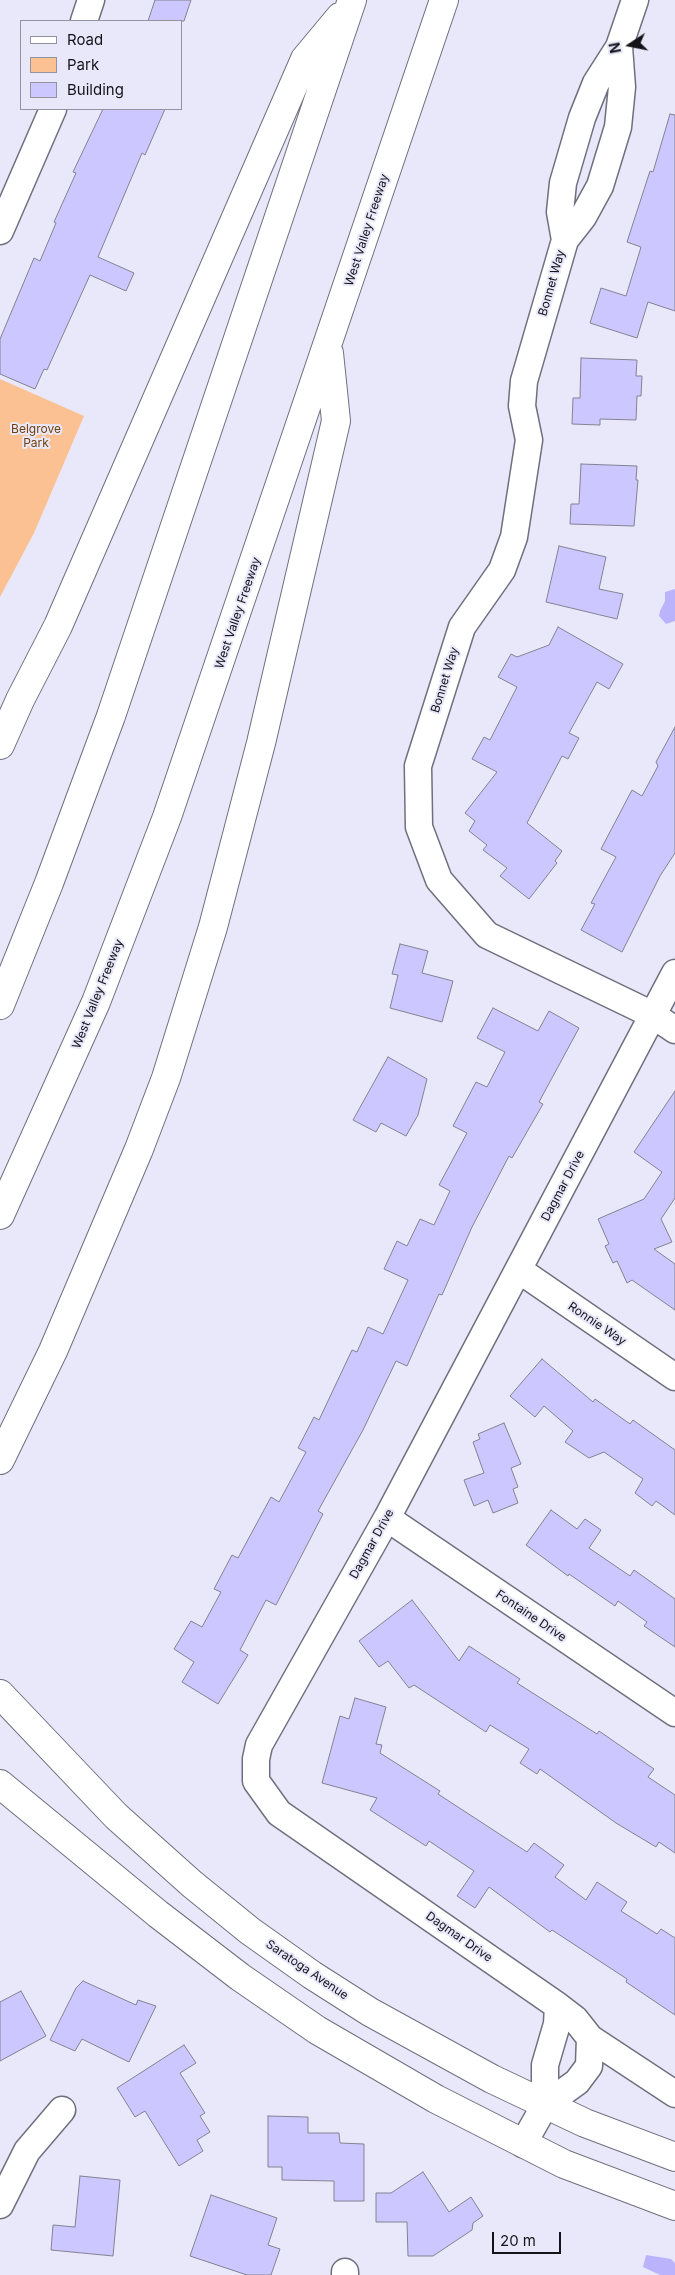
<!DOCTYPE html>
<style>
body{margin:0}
#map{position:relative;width:675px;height:2275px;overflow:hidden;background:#e9e8fa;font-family:Inter,sans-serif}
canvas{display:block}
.legend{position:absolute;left:20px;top:20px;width:162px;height:90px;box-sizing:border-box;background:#e9e8fa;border:1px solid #9493a0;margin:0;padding:6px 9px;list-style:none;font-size:15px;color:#141319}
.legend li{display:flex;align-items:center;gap:10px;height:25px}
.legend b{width:25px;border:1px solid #9493a0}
.north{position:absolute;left:605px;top:20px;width:50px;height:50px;-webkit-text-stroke:4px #e9e8fa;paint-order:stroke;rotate:259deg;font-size:14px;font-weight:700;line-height:20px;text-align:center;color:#141319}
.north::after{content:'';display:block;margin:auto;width:18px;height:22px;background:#141319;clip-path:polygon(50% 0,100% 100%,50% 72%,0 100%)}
.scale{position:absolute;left:492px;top:2232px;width:69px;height:22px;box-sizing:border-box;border:2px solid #141319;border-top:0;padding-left:6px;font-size:15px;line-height:18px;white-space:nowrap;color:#141319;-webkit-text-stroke:4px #e9e8fa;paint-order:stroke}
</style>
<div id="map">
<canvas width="675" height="2275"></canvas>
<ul class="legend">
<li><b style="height:6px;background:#fff"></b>Road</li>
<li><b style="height:14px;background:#fbc193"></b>Park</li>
<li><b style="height:14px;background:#ccc7fe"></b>Building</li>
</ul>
<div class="north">N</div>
<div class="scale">20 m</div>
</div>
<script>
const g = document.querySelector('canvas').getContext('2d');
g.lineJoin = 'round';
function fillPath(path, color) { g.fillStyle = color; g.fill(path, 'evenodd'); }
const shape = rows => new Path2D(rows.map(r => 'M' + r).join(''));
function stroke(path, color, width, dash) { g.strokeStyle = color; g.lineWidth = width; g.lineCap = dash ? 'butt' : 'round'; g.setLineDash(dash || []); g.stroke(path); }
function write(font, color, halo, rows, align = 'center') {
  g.font = font + ' Inter,sans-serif'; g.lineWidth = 4; g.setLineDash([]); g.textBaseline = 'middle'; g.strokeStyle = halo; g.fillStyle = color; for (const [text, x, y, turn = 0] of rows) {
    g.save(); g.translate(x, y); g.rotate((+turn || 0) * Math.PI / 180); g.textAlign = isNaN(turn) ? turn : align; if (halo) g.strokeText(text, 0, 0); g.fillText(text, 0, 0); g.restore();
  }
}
const green = shape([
 [0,379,84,416,34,533,0,597]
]);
const water = shape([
 [675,589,675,621,666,624,659,616,660,611,665,601,665,592],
 [646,2255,671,2259,675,2263,675,2275,660,2275,643,2267]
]);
const building = shape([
 [155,0,191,0,184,21,148,21,155,0],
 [103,109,165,109,145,155,142,153,98,257,134,273,126,291,90,275,47,370,44,369,35,389,0,374,0,339,34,258,40,261,56,223,54,222,76,173,73,172,103,109],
 [670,114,675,115,675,311,648,302,637,338,590,323,601,288,626,296,641,247,627,242,650,171,653,172,670,114],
 [581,358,637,360,636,376,642,376,641,396,637,396,636,420,600,419,600,425,572,424,573,398,580,398,581,358],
 [581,464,637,466,636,480,638,480,634,526,570,524,571,504,579,504,581,464],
 [559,546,606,557,599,589,623,594,617,619,546,602,559,546],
 [558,627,623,664,609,689,597,682,569,733,579,738,568,759,562,756,527,823,562,851,555,861,557,863,529,899,500,876,507,868,483,850,487,845,469,831,475,821,465,813,497,772,472,759,484,737,490,740,517,687,498,677,511,654,517,657,549,645,558,627],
 [675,727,675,853,660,876,622,952,581,930,595,904,591,903,616,857,601,849,632,790,642,796,658,766,656,762,675,727],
 [400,944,428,951,422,973,453,981,442,1022,390,1008,398,975,392,974,400,944],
 [493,1008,538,1031,549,1011,579,1028,539,1102,543,1104,512,1158,509,1156,472,1227,442,1295,439,1294,407,1366,396,1361,363,1430,318,1511,323,1514,276,1605,266,1600,240,1650,248,1655,218,1704,182,1682,194,1662,174,1649,191,1621,202,1627,221,1592,214,1589,232,1555,238,1558,271,1497,279,1502,306,1452,298,1448,314,1417,319,1420,352,1350,357,1352,368,1327,383,1334,408,1280,384,1269,397,1241,407,1246,420,1219,434,1225,450,1191,439,1185,467,1133,453,1126,476,1082,487,1087,505,1052,477,1038,493,1008],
 [388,1057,427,1079,418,1115,406,1136,381,1123,376,1132,353,1120,388,1057],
 [675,1091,675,1198,661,1219,672,1242,654,1249,675,1264,675,1310,632,1280,627,1283,617,1261,613,1263,605,1246,609,1244,598,1219,644,1199,662,1172,634,1152,675,1091],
 [542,1359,593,1402,595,1399,630,1424,633,1420,675,1450,675,1515,656,1501,652,1506,635,1493,643,1479,604,1452,589,1458,565,1442,573,1431,544,1406,535,1417,510,1396,542,1359],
 [504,1423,521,1464,511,1468,518,1487,513,1489,518,1503,493,1513,488,1500,474,1506,464,1480,484,1473,473,1442,480,1439,478,1434,504,1423],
 [551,1510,577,1529,585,1519,601,1530,589,1548,630,1576,634,1570,675,1599,675,1647,644,1626,647,1622,618,1601,615,1606,569,1574,568,1576,526,1545,551,1510],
 [412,1600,459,1661,469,1646,520,1679,517,1683,597,1734,599,1731,654,1769,648,1777,675,1795,675,1853,659,1842,656,1847,616,1823,540,1769,537,1774,520,1763,529,1749,490,1725,486,1732,414,1685,409,1688,388,1661,379,1667,359,1641,412,1600],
 [355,1698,386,1707,376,1744,382,1745,380,1753,440,1791,438,1794,527,1852,534,1843,564,1865,555,1877,586,1900,597,1882,627,1902,621,1911,657,1934,661,1929,675,1938,675,2015,626,1982,627,1979,552,1930,550,1932,489,1887,475,1908,457,1896,474,1871,429,1841,426,1846,370,1810,377,1798,322,1783,340,1716,349,1719,355,1698],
 [83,1981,136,2005,138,2000,156,2006,129,2062,82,2039,75,2051,50,2040,76,1988,83,1981],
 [21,1991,46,2036,0,2061,0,2002,21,1991],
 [184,2045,196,2063,180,2073,205,2113,200,2116,210,2132,197,2140,203,2151,179,2166,145,2111,135,2117,117,2088,184,2045],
 [268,2116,308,2117,308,2133,339,2133,340,2143,364,2144,364,2201,334,2201,334,2181,282,2180,282,2167,268,2167,268,2116],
 [423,2172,449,2212,471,2197,483,2216,473,2223,472,2230,433,2256,408,2256,407,2222,376,2222,376,2193,391,2193,423,2172],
 [80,2176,120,2180,113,2256,51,2250,53,2225,75,2227,80,2176],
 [211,2195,277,2218,268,2245,280,2249,271,2275,247,2275,190,2256,211,2195]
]);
const minor = shape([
 [84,21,91,0],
 [619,47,622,87,618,127,600,186,583,217,565,240,524,381,522,406,529,440,514,537,502,570,462,627,418,766,419,827,439,880,487,935,653,1015,675,1030],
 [0,231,53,109],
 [565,240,560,212,563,183,582,118,596,83,619,47,635,0],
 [675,973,387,1518,259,1745,256,1759,256,1781,279,1813,558,2006,575,2019,590,2038,675,2094],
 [519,1270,675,1377],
 [387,1518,675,1713],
 [545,2105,545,2065,557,2024,558,2006],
 [523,2144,545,2105,577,2082,589,2066,590,2038],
 [0,2205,27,2151,62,2110],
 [345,2272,345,2275]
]);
const primary = shape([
 [0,1694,116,1816,192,1884,250,1931,312,1975,370,2012,492,2079,585,2123,675,2157],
 [0,1784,158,1914,240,1977,317,2030,436,2099,564,2164,675,2206]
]);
const motorway = shape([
 [0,745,20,700,58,626,305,59,340,17],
 [0,1005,49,883,111,716,352,0],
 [0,1215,96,1002,167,817,444,0],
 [0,1460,53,1351,139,1149,166,1078,213,927,261,743,336,421,329,353]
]);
const streetNames = [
 ["West Valley Freeway",367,230,-72],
 ["Bonnet Way",552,283,-74],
 ["West Valley Freeway",238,613,-71],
 ["Bonnet Way",445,680,-73],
 ["West Valley Freeway",98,994,-68],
 ["Dagmar Drive",563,1186,-62],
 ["Ronnie Way",597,1324,34],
 ["Dagmar Drive",372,1544,-61],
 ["Fontaine Drive",531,1616,34],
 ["Dagmar Drive",459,1937,35],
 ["Saratoga Avenue",307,1970,34]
];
const parkNames = [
 ["Belgrove",36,429],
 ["Park",36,443]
];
fillPath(green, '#fbc193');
fillPath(water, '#bbb3fb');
fillPath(building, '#ccc7fe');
stroke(building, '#838292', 1);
stroke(minor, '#706f7e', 29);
stroke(primary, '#706f7e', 30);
stroke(motorway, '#706f7e', 30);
stroke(minor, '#fff', 26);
stroke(primary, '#fff', 28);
stroke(motorway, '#fff', 28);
write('12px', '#141319', '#e9e8fa', streetNames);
write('12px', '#723f08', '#e9e8fa', parkNames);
</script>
